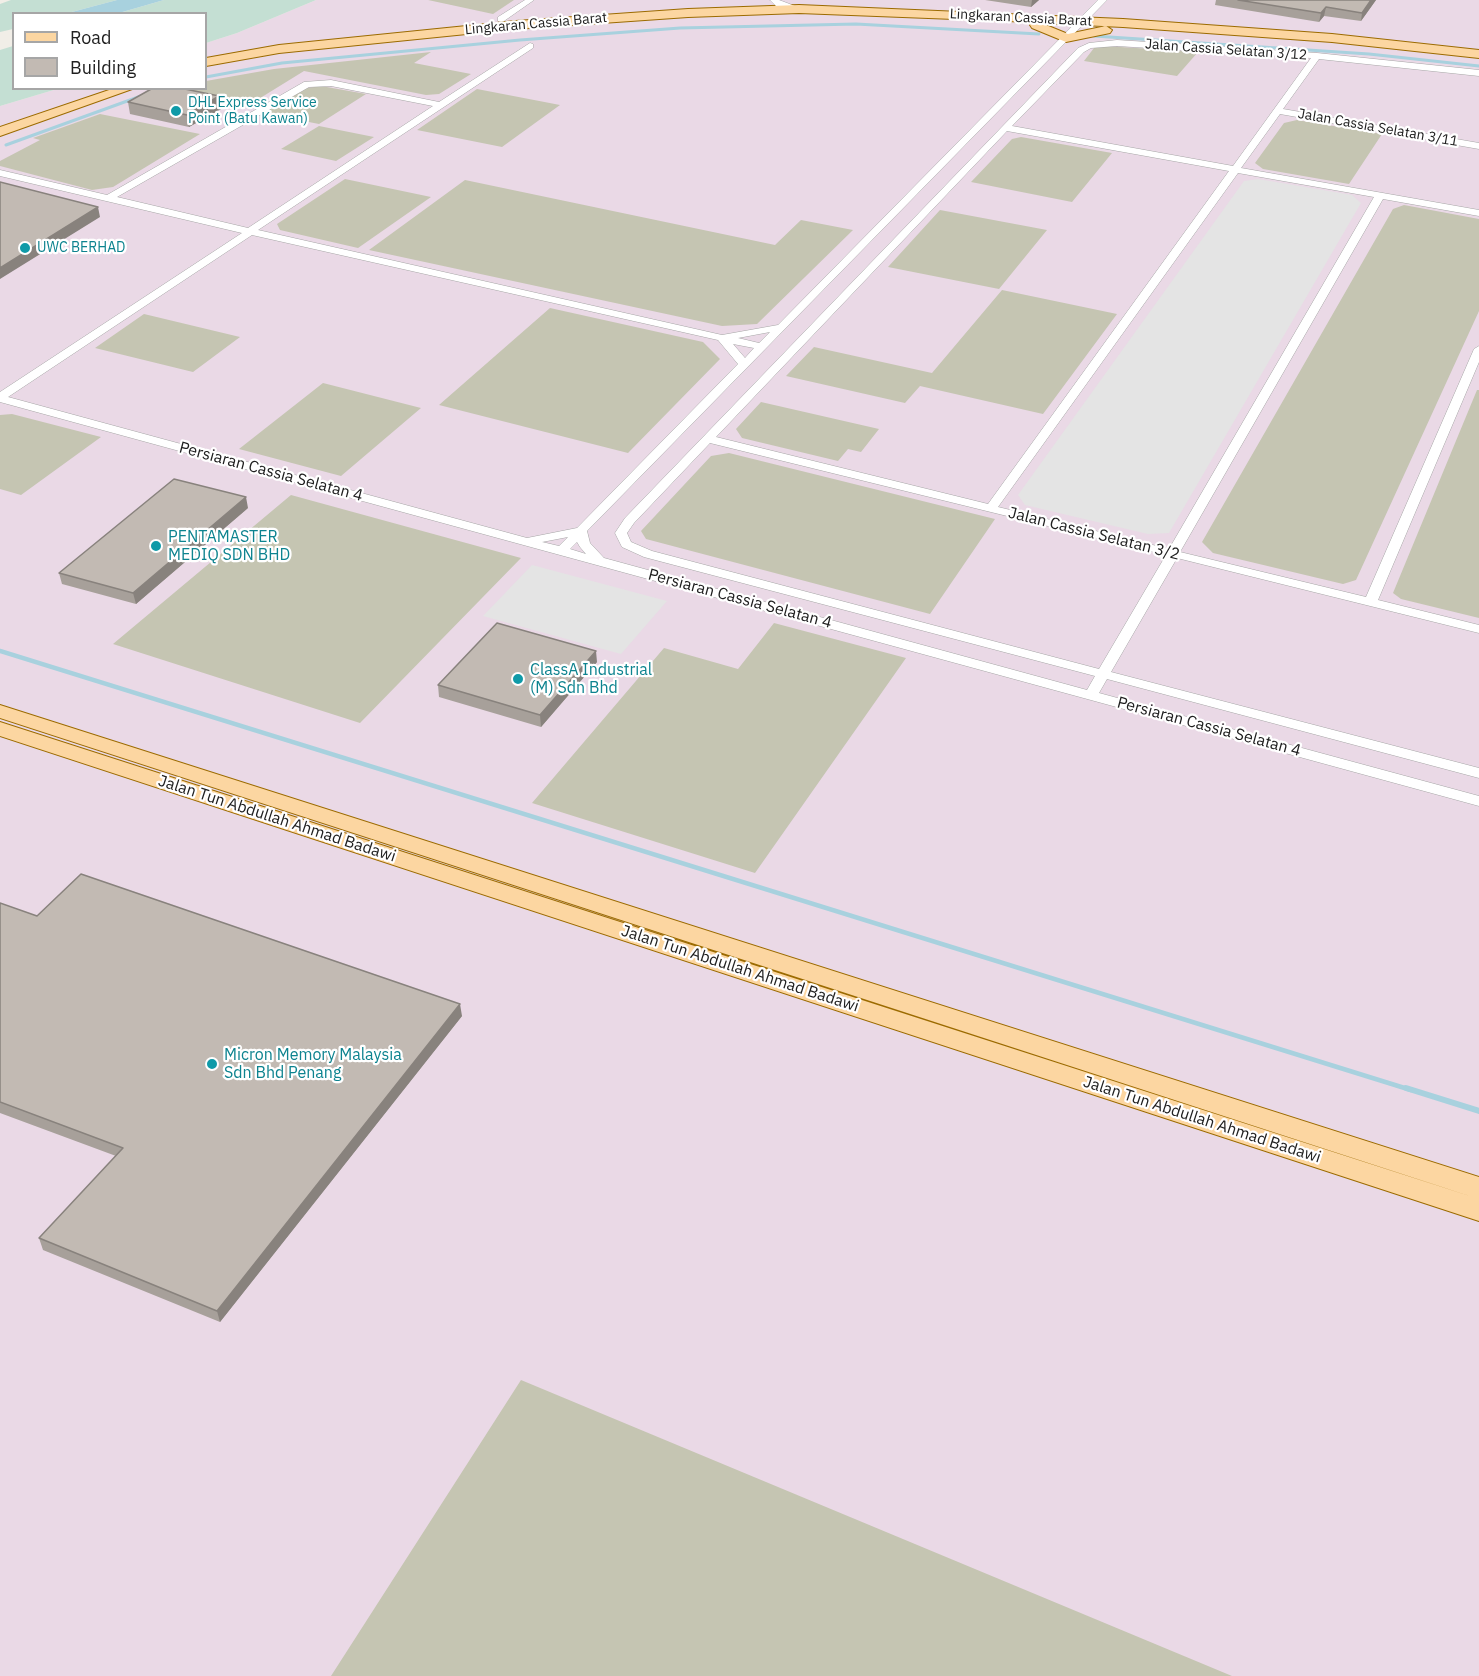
<!DOCTYPE html>
<style>
body{margin:0}
#map{position:relative;width:1479px;height:1676px;overflow:hidden;background:#f1eee7;font-family:"IBM Plex Sans",sans-serif}
canvas{display:block}
.legend{position:absolute;left:12px;top:12px;width:195px;height:78px;box-sizing:border-box;background:#fff;border:2px solid #a6a6a6;margin:0;padding:8px 10px;list-style:none;font-size:18px;color:#202020}
.legend li{display:flex;align-items:center;gap:12px;height:30px}
.legend b{width:30px;border:2px solid #a6a6a6}
</style>
<div id="map">
<canvas width="1479" height="1676"></canvas>
<ul class="legend">
<li><b style="height:8px;background:#fcd6a1"></b>Road</li>
<li><b style="height:16px;background:#c2bab3"></b>Building</li>
</ul>
</div>
<script>
const g = document.querySelector('canvas').getContext('2d');
g.lineJoin = 'round';
function fillPath(path, color) { g.fillStyle = color; g.fill(path, 'evenodd'); }
const shape = rows => new Path2D(rows.map(r => 'M' + r).join(''));
function stroke(path, color, width, dash) { g.strokeStyle = color; g.lineWidth = width; g.lineCap = dash ? 'butt' : 'round'; g.setLineDash(dash || []); g.stroke(path); }
function write(font, color, halo, rows, align = 'center') {
  g.font = font + ' "IBM Plex Sans",sans-serif'; g.lineWidth = 4.5; g.setLineDash([]); g.textBaseline = 'middle'; g.strokeStyle = halo; g.fillStyle = color; for (const [text, x, y, turn = 0] of rows) {
    g.save(); g.translate(x, y); g.rotate((+turn || 0) * Math.PI / 180); g.textAlign = isNaN(turn) ? turn : align; if (halo) g.strokeText(text, 0, 0); g.fillText(text, 0, 0); g.restore();
  }
}
const industrial = shape([
 [316,0,1479,0,1479,1676,0,1676,0,106,57,89,206,88,206,43,237,33]
]);
const construction = shape([
 [428,0,514,0,493,14],
 [1105,46,1198,52,1177,76,1084,61,1094,48],
 [431,52,414,63,471,74,439,94,426,95,304,71,244,108,167,92,181,89,206,88,206,81,274,69],
 [321,86,366,94,319,124,263,113,307,88],
 [477,89,560,105,502,147,417,130],
 [100,114,200,134,113,187,92,190,0,166,0,161,40,140,33,138],
 [1297,120,1382,134,1349,184,1263,169,1255,163,1284,123],
 [319,126,374,137,336,161,281,149],
 [1021,137,1112,153,1072,202,971,182,1012,139],
 [345,179,431,197,358,248,280,230,277,224],
 [465,180,775,245,801,220,853,230,757,324,722,326,369,250],
 [1404,205,1479,219,1479,311,1356,580,1343,584,1213,553,1202,542,1393,209],
 [940,210,1047,230,999,289,888,267],
 [1002,290,1117,314,1043,414,920,386,905,403,786,376,814,347,932,373],
 [550,308,703,342,720,359,628,453,439,405],
 [144,314,240,337,193,372,95,348],
 [323,383,421,408,341,476,239,449],
 [1477,390,1479,390,1479,618,1401,599,1393,593],
 [761,402,879,429,861,452,848,449,838,461,742,438,736,429],
 [12,414,101,437,21,495,0,489,0,415],
 [729,453,995,519,930,614,646,539,641,531,711,456],
 [291,495,521,558,360,723,113,644],
 [774,623,906,658,755,873,532,803,664,648,738,669],
 [521,1380,1232,1676,331,1676]
]);
const wetland = shape([
 [11,0,117,0,68,13,14,14,13,29,0,32,0,4],
 [164,0,316,0,237,33,206,43,206,14,119,13],
 [13,46,14,88,57,89,0,106,0,50]
]);
const parking = shape([
 [1258,179,1352,195,1361,203,1169,533,1148,534,1025,505,1018,495,1244,181],
 [532,565,667,601,621,654,483,616]
]);
const water = shape([
 [117,0,164,0,119,13,68,13]
]);
const streamFar2 = shape([
 [1094,36,1369,54,1479,66],
 [206,77,282,63,520,40,680,28,856,24,1039,34],
 [6,145,141,96]
]);
const streamFar1 = shape([
 [0,651,1411,1090]
]);
const stream = shape([
 [1406,1088,1479,1111]
]);
const street = shape([
 [525,0,534,0,504,21,498,21,498,17,525,0],
 [770,0,779,0,803,9,799,11,777,7,770,0],
 [1098,0,1107,0,587,531,590,543,604,558,1087,690,1095,676,644,557,622,547,615,533,625,518,1078,48,1089,43,1117,40,1317,53,1479,70,1479,76,1319,59,1283,109,1479,143,1479,149,1280,114,1241,168,1479,210,1479,216,1383,199,1180,552,1366,597,1474,349,1479,346,1479,362,1378,600,1479,625,1479,633,1177,558,1111,672,1479,768,1479,778,1107,679,1099,693,1479,796,1479,806,0,402,0,392,242,233,0,176,0,170,107,195,304,82,331,80,439,102,530,43,533,44,533,48,258,230,722,335,778,325,1098,0],
 [1117,46,1311,58,1233,166,1012,126,1084,52,1091,48,1117,46],
 [331,86,433,106,248,228,117,197,309,87,331,86],
 [1007,131,1229,171,988,504,716,437,1007,131],
 [1238,173,1374,197,1169,549,998,507,1238,173],
 [252,235,718,340,738,364,577,528,527,538,8,397,252,235],
 [770,332,759,343,738,338,770,332],
 [733,344,754,348,745,358,733,344],
 [710,443,1166,555,1099,669,652,551,631,542,627,533,634,523,710,443],
 [568,537,559,546,542,542,568,537],
 [577,542,580,547,586,554,570,549,577,542]
]);
const primary = shape([
 [799,5,1123,19,1332,34,1479,50,1479,58,1332,42,1123,27,1041,23,1068,34,1106,26,1112,30,1110,33,1066,42,1032,28,1030,25,1032,22,799,13,688,17,516,29,279,53,206,66,206,58,279,45,516,21,688,9,799,5],
 [115,88,135,88,0,136,0,127,115,88],
 [0,705,1479,1177,1479,1199,0,718,0,705],
 [0,722,1479,1199,1479,1221,0,736,0,722]
]);
const wall = shape([
 [985,0,1039,0,1031,7],
 [1216,0,1376,0,1361,21,1324,16,1319,22,1215,5],
 [128,102,221,109,189,127,130,114],
 [248,508,136,604,62,584,59,573],
 [597,662,541,727,439,697,438,685],
 [0,903,37,916,462,1016,220,1322,43,1250,39,1238,116,1156,0,1113]
]);
const shadedWall = shape([
 [1032,0,1039,0,1031,7],
 [1371,0,1376,0,1361,21,1362,13],
 [1326,7,1324,16,1319,22,1321,13],
 [219,96,221,109,189,127,187,115],
 [98,207,100,217,0,279,0,268],
 [246,497,248,508,136,604,133,593],
 [596,651,597,662,541,727,540,715],
 [460,1004,462,1016,220,1322,217,1311]
]);
const building = shape([
 [1238,0,1371,0,1362,13,1326,7,1321,13,1238,0],
 [153,88,180,88,219,96,187,115,128,102,153,88],
 [0,182,98,207,0,268,0,182],
 [174,479,246,497,133,593,59,573,174,479],
 [497,623,596,651,540,715,438,685,497,623],
 [81,874,460,1004,217,1311,39,1238,123,1148,0,1102,0,903,37,916,81,874]
]);
const markers = [
 [176,111,6,"#0f9aa8"],
 [25,248,6,"#0f9aa8"],
 [156,546,6,"#0f9aa8"],
 [518,679,6,"#0f9aa8"],
 [212,1064,6,"#0f9aa8"]
];
const farStreetnames = [
 ["Lingkaran Cassia Barat",1021,18,3],
 ["Lingkaran Cassia Barat",536,24,-5],
 ["Jalan Cassia Selatan 3/12",1226,50,4],
 ["Jalan Cassia Selatan 3/11",1378,128,10]
];
const farCulturenames = [
 ["DHL Express Service",188,103],
 ["Point (Batu Kawan)",188,119],
 ["UWC BERHAD",37,248]
];
const streetNames = [
 ["Persiaran Cassia Selatan 4",271,472,15],
 ["Jalan Cassia Selatan 3/2",1094,534,14],
 ["Persiaran Cassia Selatan 4",740,599,15],
 ["Persiaran Cassia Selatan 4",1209,727,15],
 ["Jalan Tun Abdullah Ahmad Badawi",277,819,18],
 ["Jalan Tun Abdullah Ahmad Badawi",740,969,18],
 ["Jalan Tun Abdullah Ahmad Badawi",1202,1120,18]
];
const cultureNames = [
 ["PENTAMASTER",168,537],
 ["MEDIQ SDN BHD",168,555],
 ["ClassA Industrial",530,670],
 ["(M) Sdn Bhd",530,688],
 ["Micron Memory Malaysia",224,1055],
 ["Sdn Bhd Penang",224,1073]
];
fillPath(industrial, '#ead9e6');
fillPath(construction, '#c5c5b2');
fillPath(wetland, '#c4dfd3');
fillPath(parking, '#e4e4e4');
fillPath(water, '#a8d1de');
stroke(streamFar2, '#a8d1de', 3);
stroke(streamFar1, '#a8d1de', 4.5);
stroke(stream, '#a8d1de', 6);
stroke(street, '#a7a7a7', 1);
stroke(primary, '#9c6b00', 2);
fillPath(street, '#fff');
fillPath(primary, '#fcd6a1');
fillPath(wall, '#a7a09a');
fillPath(shadedWall, '#88827d');
fillPath(building, '#c2bab3');
stroke(building, '#88827d', 1.5);
for (const [x, y, r, color] of markers) { const dot = new Path2D(); dot.arc(x, y, r, 0, 2 * Math.PI); g.fillStyle = color; g.fill(dot); stroke(dot, '#fff', 2); }
write('14px', '#202020', '#fff', farStreetnames);
write('14px', '#0d838f', '#fff', farCulturenames, 'left');
write('16px', '#202020', '#fff', streetNames);
write('16px', '#0d838f', '#fff', cultureNames, 'left');
</script>
